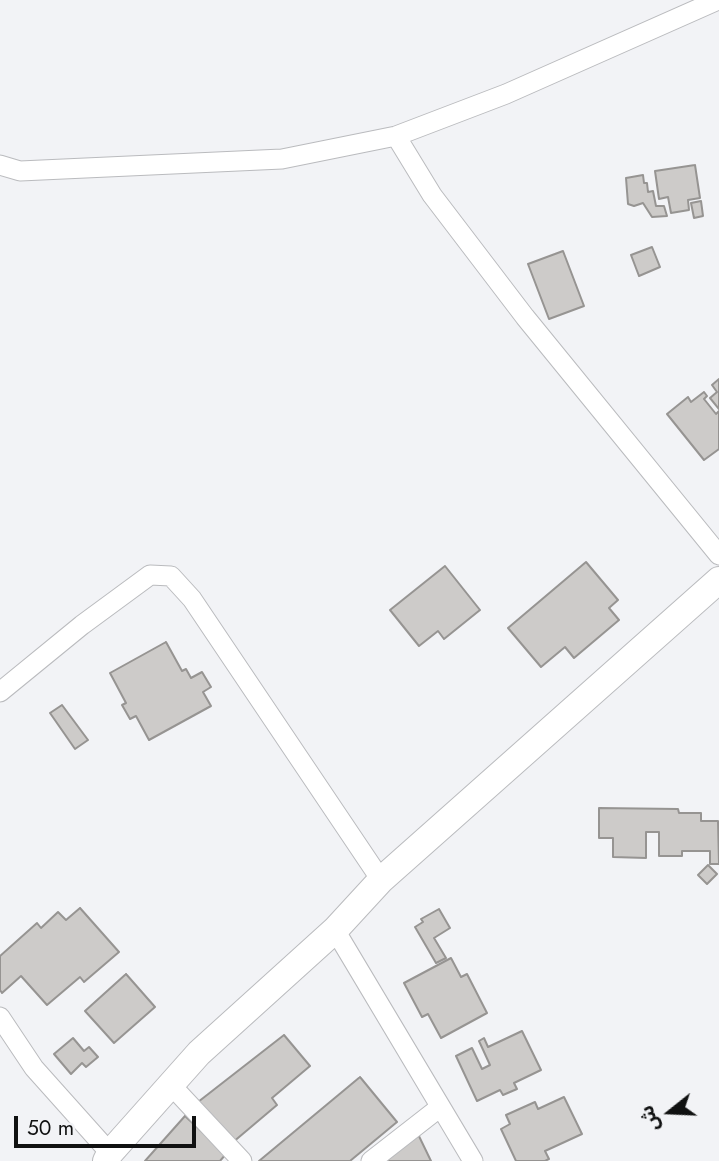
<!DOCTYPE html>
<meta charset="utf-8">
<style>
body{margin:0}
#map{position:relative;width:719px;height:1161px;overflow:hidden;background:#f2f3f6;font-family:Jost,"Noto Sans Arabic",sans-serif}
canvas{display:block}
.north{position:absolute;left:635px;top:1077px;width:70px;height:70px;-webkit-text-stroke:5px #f2f3f6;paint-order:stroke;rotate:252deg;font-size:19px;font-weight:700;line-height:28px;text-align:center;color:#101111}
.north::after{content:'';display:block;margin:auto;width:24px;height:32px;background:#101111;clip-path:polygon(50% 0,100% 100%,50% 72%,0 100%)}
.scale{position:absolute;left:14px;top:1116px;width:182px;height:32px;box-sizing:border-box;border:4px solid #101111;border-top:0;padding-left:9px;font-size:21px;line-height:24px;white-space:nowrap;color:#101111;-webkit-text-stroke:5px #f2f3f6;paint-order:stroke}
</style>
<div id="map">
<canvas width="719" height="1161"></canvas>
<div class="north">ش</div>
<div class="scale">50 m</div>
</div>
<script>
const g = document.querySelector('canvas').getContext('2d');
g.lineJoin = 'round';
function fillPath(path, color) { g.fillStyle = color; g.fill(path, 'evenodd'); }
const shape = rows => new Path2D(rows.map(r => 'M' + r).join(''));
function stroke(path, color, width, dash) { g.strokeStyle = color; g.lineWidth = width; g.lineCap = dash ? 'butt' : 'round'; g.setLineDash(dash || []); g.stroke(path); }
const building = shape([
 [695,165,700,198,688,200,689,210,671,213,668,197,659,199,655,171,695,165],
 [643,175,644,183,647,183,648,192,653,191,656,206,664,206,667,216,652,217,643,203,634,206,628,204,626,178,643,175],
 [701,201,703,216,694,218,691,203,701,201],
 [652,247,660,267,639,276,631,255,652,247],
 [563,251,584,306,549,319,528,264,563,251],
 [719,379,719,409,710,398,717,392,712,385,719,379],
 [704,392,707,396,704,399,716,414,719,411,719,449,704,460,667,414,688,397,691,402,704,392],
 [586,562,618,600,609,608,619,620,574,658,565,647,541,667,508,628,586,562],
 [445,566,480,610,444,639,438,631,419,646,390,610,445,566],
 [166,642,182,671,186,669,191,678,202,672,211,687,203,692,211,706,149,740,136,716,130,719,122,705,126,703,110,673,166,642],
 [62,705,88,740,75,749,50,713,62,705],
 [599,808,678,809,679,813,701,813,701,821,718,821,719,864,710,864,710,851,682,851,682,856,659,856,659,832,646,832,646,858,613,857,613,838,599,838,599,808],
 [708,865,717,874,707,884,698,875,708,865],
 [80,908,119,952,84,982,80,977,47,1005,21,976,2,993,0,990,0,956,37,923,41,928,58,912,66,920,80,908],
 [439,909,450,928,434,938,446,958,436,963,415,927,423,922,421,919,439,909],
 [451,958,461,977,467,974,487,1013,441,1038,428,1014,422,1017,404,983,451,958],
 [126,974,155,1007,114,1043,85,1011,126,974],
 [522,1031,541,1070,514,1083,517,1089,503,1095,500,1090,477,1101,456,1056,472,1048,482,1069,490,1065,479,1041,484,1038,488,1047,522,1031],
 [284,1035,310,1066,272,1098,277,1105,232,1143,198,1102,284,1035],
 [73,1038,84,1051,89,1047,98,1057,86,1067,82,1063,71,1074,54,1054,73,1038],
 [360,1077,397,1122,350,1161,259,1161,360,1077],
 [564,1097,582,1134,545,1151,549,1159,545,1161,516,1161,501,1129,510,1124,506,1115,535,1102,538,1109,564,1097],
 [185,1116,226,1154,220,1161,145,1161,185,1116],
 [416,1130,431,1161,377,1161,416,1130]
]);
const street = shape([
 [396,136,432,195,525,317,719,555],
 [0,165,20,171,282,159,396,136,506,94,718,0],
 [0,692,82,625,150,575,171,576,192,599,381,880],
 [335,930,473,1161],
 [0,1017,34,1068,110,1153],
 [170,1084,242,1161],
 [371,1161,439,1108]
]);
const secondary = shape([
 [106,1161,110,1153,199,1053,335,930,381,880,719,580]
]);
fillPath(building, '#cdcbc9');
stroke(building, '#969492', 2);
stroke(street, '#babbbe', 21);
stroke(secondary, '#babbbe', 28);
stroke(street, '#fff', 19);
stroke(secondary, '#fff', 26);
</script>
